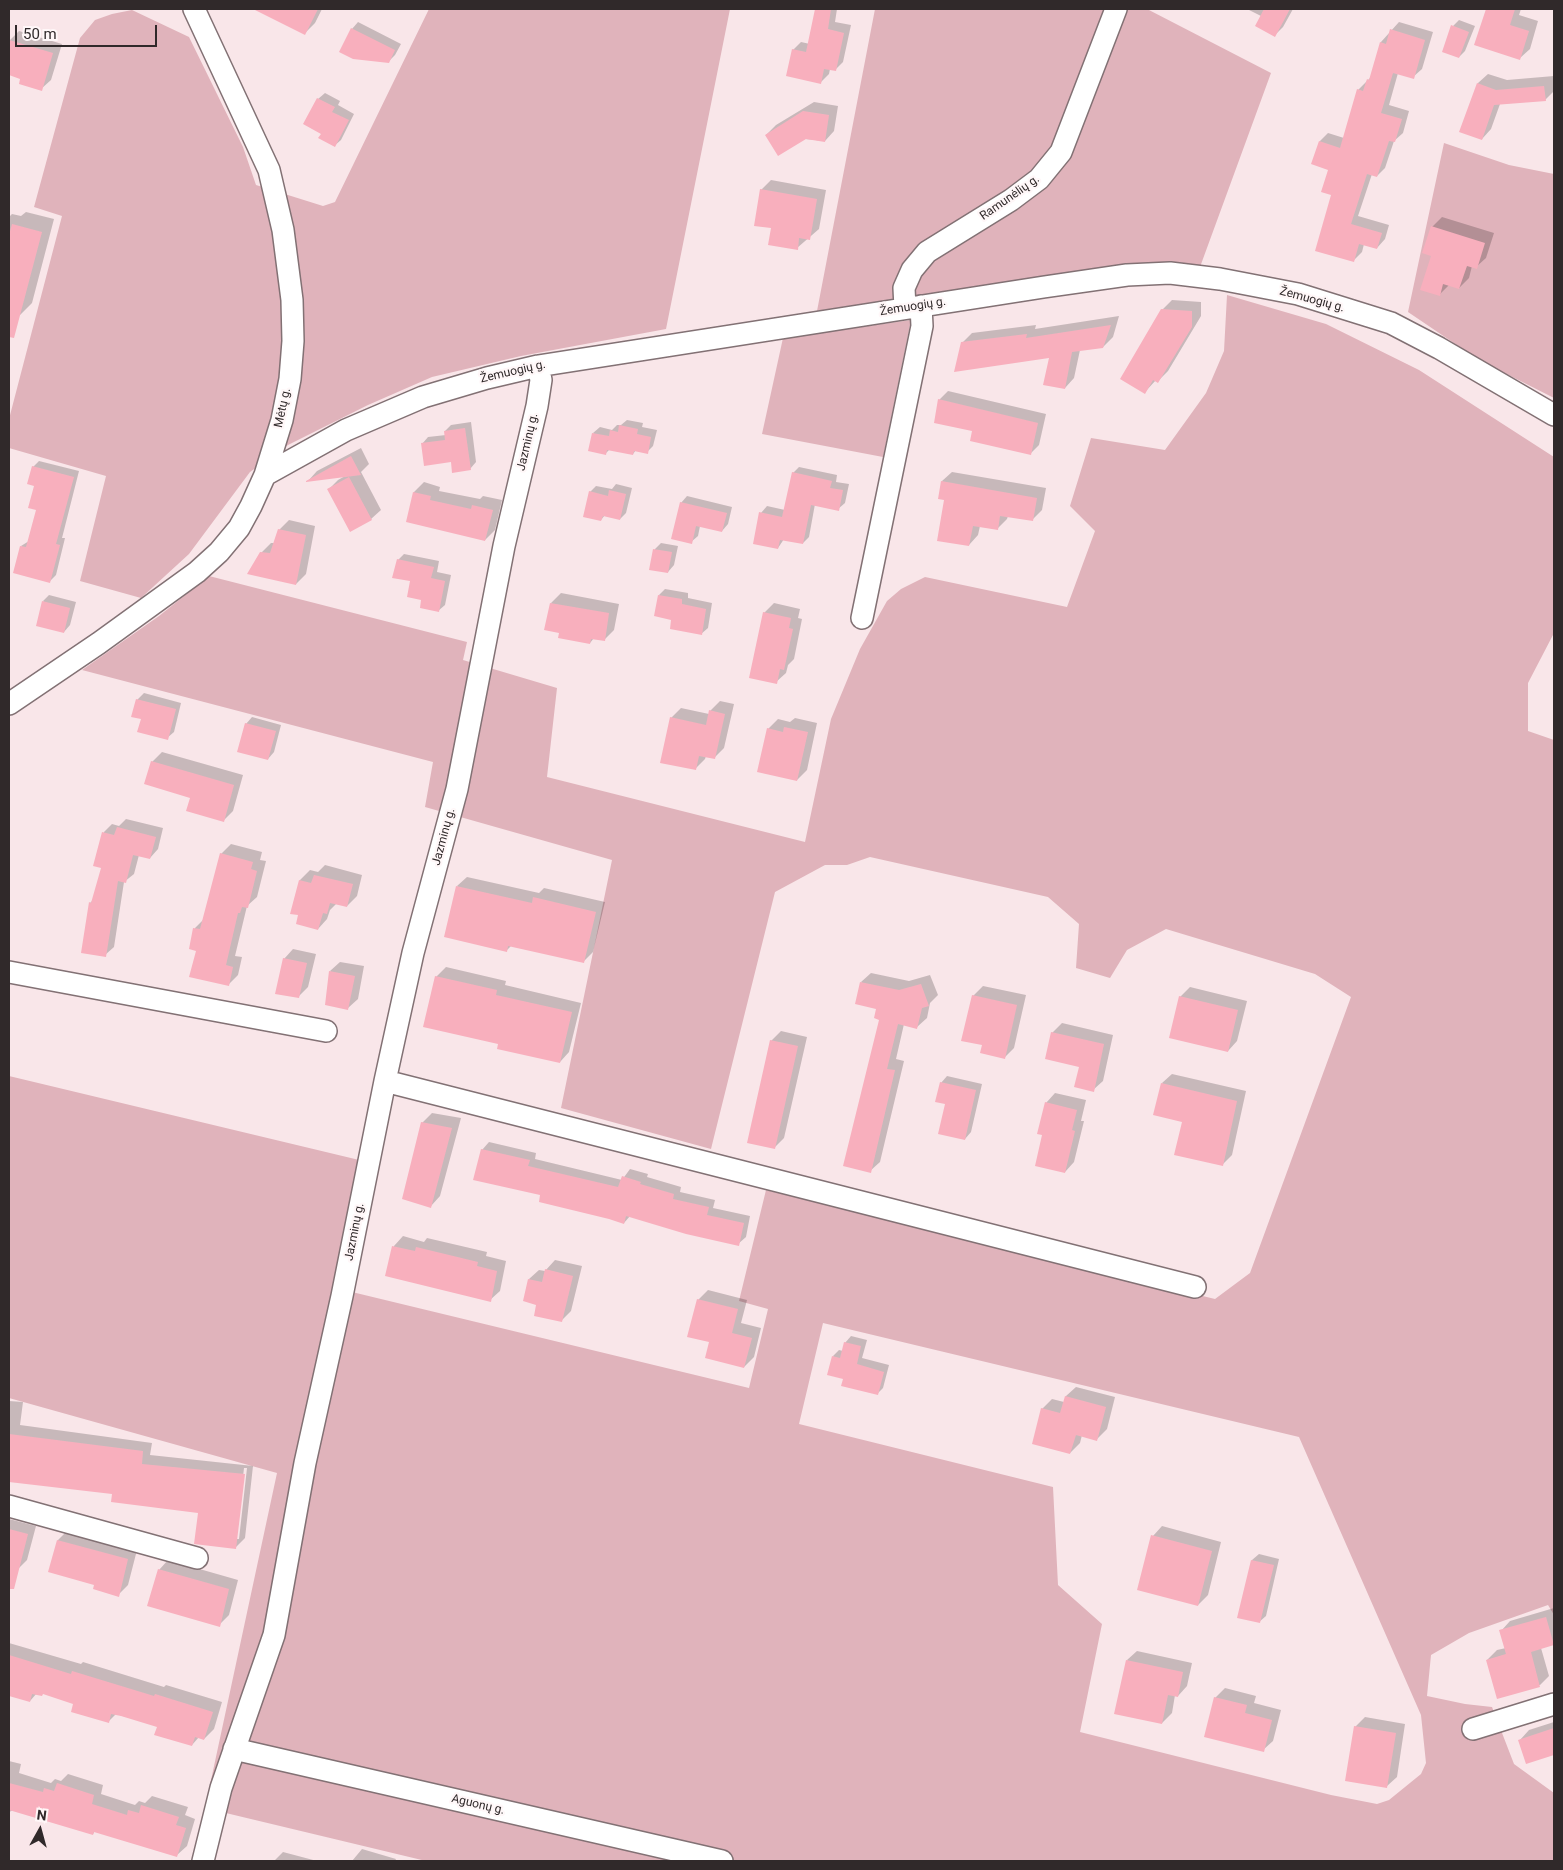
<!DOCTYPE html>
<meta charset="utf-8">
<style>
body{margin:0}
#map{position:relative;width:1563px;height:1870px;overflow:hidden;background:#f9e6e9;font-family:Roboto,sans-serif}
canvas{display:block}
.frame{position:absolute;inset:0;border:10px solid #30292a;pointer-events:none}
.north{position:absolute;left:15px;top:1805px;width:50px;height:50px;-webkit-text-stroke:4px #fff7f8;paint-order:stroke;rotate:7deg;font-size:14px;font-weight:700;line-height:20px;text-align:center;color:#30292a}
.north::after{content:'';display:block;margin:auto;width:18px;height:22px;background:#30292a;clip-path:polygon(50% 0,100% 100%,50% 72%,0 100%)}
.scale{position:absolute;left:15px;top:25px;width:142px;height:22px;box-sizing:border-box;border:2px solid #30292a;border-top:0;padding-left:6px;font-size:15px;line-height:18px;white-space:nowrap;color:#30292a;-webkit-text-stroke:4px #fff7f8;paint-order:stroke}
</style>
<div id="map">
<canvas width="1563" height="1870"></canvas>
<div class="frame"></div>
<div class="north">N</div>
<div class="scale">50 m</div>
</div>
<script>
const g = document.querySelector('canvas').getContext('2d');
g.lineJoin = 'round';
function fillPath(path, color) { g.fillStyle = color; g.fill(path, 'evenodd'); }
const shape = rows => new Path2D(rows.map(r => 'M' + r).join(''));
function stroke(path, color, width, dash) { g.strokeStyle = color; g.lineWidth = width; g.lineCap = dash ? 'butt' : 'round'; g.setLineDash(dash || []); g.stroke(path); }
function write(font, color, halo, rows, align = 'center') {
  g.font = font + ' Roboto,sans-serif'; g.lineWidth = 4.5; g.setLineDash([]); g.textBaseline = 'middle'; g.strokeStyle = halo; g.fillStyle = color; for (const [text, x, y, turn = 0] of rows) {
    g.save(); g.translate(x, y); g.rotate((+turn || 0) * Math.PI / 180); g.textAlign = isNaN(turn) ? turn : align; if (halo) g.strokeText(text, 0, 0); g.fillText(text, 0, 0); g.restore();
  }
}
const green = shape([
 [429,9,730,9,666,329,521,356,432,377,368,405,288,445,250,472,189,554,141,598,80,581,106,476,9,448,9,419,62,216,34,207,80,38,95,20,112,14,132,10,189,37,243,147,256,185,323,206,335,202],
 [875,9,1147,9,1271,73,1200,267,1159,265,1075,271,817,311],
 [1444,143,1509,165,1554,174,1554,398,1479,360,1408,312],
 [1227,295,1326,324,1419,370,1554,457,1554,633,1528,683,1528,731,1554,740,1554,1615,1548,1605,1469,1633,1431,1655,1427,1696,1465,1704,1492,1707,1514,1764,1554,1793,1554,1861,426,1861,205,1808,277,1473,9,1398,9,1076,380,1165,352,1292,749,1388,768,1309,739,1301,766,1190,1215,1299,1250,1273,1351,997,1315,974,1166,929,1127,950,1110,978,1076,968,1079,924,1048,897,870,857,847,865,825,865,775,892,711,1149,561,1108,612,860,425,807,433,762,82,670,159,616,209,576,467,642,463,660,557,688,547,777,805,842,831,719,860,649,887,601,901,589,925,577,1067,607,1095,531,1070,506,1091,438,1165,450,1206,393,1224,351],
 [823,1323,1299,1437,1421,1715,1426,1763,1421,1774,1389,1800,1377,1804,1331,1795,1080,1732,1102,1624,1058,1585,1053,1487,799,1424],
 [911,320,883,457,762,434,783,338]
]);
const shadow = shape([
 [256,9,322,9,315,23,305,33],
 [817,9,837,9,835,22,851,25,843,62,835,70,830,69,829,74,821,82,793,50,801,42,810,44],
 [1247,9,1293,9,1283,27,1275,35,1261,16],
 [1487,9,1521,9,1519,15,1538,21,1530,49,1520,58,1476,45],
 [1459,20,1475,26,1465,51,1459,57,1453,26],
 [358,22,401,44,395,55,388,62,352,29],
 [1399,22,1433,32,1422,69,1413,77,1398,73,1389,105,1409,111,1403,133,1394,141,1385,168,1377,176,1372,174,1358,216,1389,225,1385,239,1377,248,1364,244,1362,252,1353,261,1333,194,1330,169,1313,163,1320,141,1328,133,1344,138,1358,90,1371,77,1381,42],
 [19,31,62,44,51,80,41,89,22,78,9,74,9,41],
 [1488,74,1507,80,1554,76,1554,91,1545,100,1500,104,1491,129,1482,139,1478,83],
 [325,93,340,101,338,105,354,114,341,140,334,146,323,133,318,99],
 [814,102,838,106,834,131,825,141,766,135,776,125],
 [771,180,826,190,819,229,797,248,772,227,761,190],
 [26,212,54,219,32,303,19,316,9,314,9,217,12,214,21,216],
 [1442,217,1494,233,1486,258,1476,267,1472,266,1469,278,1459,288,1449,285,1439,295,1433,255,1432,227],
 [1172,300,1201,302,1201,316,1168,371,1158,381,1156,380,1145,392,1162,310],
 [1119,316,1113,337,1103,347,1080,350,1074,378,1065,388,1050,357,962,343,972,333,1036,325,1035,329],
 [948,391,1046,414,1039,445,1030,454,974,430,939,400],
 [627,420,643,423,642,427,657,430,653,446,647,452,636,450,633,454,610,449,605,454,593,433,600,427,612,430,617,425,621,425],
 [471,422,476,462,470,469,422,444,428,437,446,435,445,431,451,425],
 [361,448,369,464,361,472,381,510,371,519,329,489,338,480,345,476,308,481,317,471],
 [39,461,79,471,62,538,65,538,56,575,50,581,21,546,29,541,38,509,33,467],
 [799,467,837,475,836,482,849,484,845,503,838,509,815,504,809,537,803,543,784,539,778,548,761,513,767,506,785,510,793,473],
 [952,472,1046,488,1042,510,1032,520,1008,516,1007,519,997,529,980,526,978,535,969,545,946,499,942,481],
 [424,482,440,487,439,491,480,499,483,496,502,500,495,530,485,540,407,521,414,492],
 [616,484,632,488,626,513,620,519,605,515,601,520,590,492,596,486,612,489],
 [687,496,732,507,728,524,722,531,700,526,698,536,691,542,681,503],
 [289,520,315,526,306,574,296,584,261,553,271,543,275,543,279,530],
 [661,543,678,546,674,565,668,572,651,569,655,549],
 [404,554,439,561,437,572,451,575,445,605,438,611,423,600,398,560],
 [665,589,688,593,688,598,712,603,708,628,701,634,673,619,659,595],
 [561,593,619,604,614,630,604,640,594,638,590,643,560,632,551,603],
 [49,595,76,602,70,625,64,632,43,601],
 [774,603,800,609,798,618,802,619,794,659,788,665,786,673,776,682,764,613],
 [144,693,181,703,174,732,167,738,142,718,137,700],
 [720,701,734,704,724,748,714,758,706,756,705,759,695,769,671,718,681,708,709,714,710,711],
 [252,717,281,725,274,752,268,759,246,724],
 [795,718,817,723,807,770,797,780,768,729,778,719,790,722],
 [162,752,243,775,233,811,223,821,191,797,152,762],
 [126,819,163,828,158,849,150,858,139,855,134,874,124,882,114,947,105,955,90,903,93,900,102,867,95,865,104,832,112,824,119,826],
 [231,844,262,852,260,860,266,861,257,897,247,906,235,956,242,957,238,975,228,985,197,950,195,928,204,919,221,854],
 [325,865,362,875,357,896,347,906,337,903,330,910,327,919,318,929,299,914,292,913,300,880,310,870,318,872],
 [467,877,539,893,544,888,605,902,593,952,583,962,512,945,507,950,457,886],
 [293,949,316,954,308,987,298,997,284,959],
 [340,962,364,966,358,999,348,1008,330,971],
 [446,967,506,981,505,985,581,1003,569,1052,560,1062,436,977],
 [871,973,909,981,930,975,938,995,930,1003,927,1018,917,1027,904,1024,896,1059,904,1061,880,1162,870,1171,880,1019,878,1008,861,982],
 [983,986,1026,995,1014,1048,1005,1057,984,1044,973,996],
 [1190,987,1247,1001,1237,1041,1228,1051,1180,997],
 [1062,1023,1113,1035,1103,1081,1093,1090,1081,1066,1052,1033],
 [781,1031,807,1037,784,1138,774,1148,771,1041],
 [1172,1074,1246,1091,1232,1155,1222,1165,1184,1121,1162,1083],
 [947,1076,982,1084,971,1132,965,1139,946,1103,941,1083],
 [1055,1093,1086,1100,1081,1121,1084,1121,1074,1162,1065,1172,1043,1134,1046,1103],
 [432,1113,461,1118,440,1196,431,1206,422,1123],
 [489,1142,536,1153,535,1159,622,1180,630,1169,648,1174,647,1177,681,1187,680,1192,715,1200,713,1208,750,1216,746,1237,738,1244,630,1216,624,1223,542,1194,482,1150],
 [403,1236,424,1242,427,1238,487,1252,486,1256,506,1261,500,1291,490,1300,386,1275,394,1246],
 [555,1260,582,1266,571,1311,561,1321,538,1304,529,1279,539,1270,545,1271],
 [708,1290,747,1300,741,1323,761,1328,754,1357,744,1367,711,1341,698,1300],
 [851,1336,867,1340,862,1358,889,1365,883,1388,877,1394,844,1378,833,1356,839,1350,843,1351,845,1343],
 [1076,1387,1115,1397,1107,1429,1097,1439,1082,1435,1080,1443,1070,1453,1042,1409,1052,1399,1064,1402,1066,1396],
 [9,1401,23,1402,20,1425,152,1443,150,1455,253,1466,245,1538,236,1547,199,1512,33,1474,9,1471],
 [244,1468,247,1468,239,1539,236,1539],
 [9,1519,36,1526,27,1560,19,1568,9,1565],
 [1162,1526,1221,1542,1208,1595,1198,1605,1153,1536],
 [68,1530,137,1550,128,1585,118,1595,96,1584,49,1571,58,1540],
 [1259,1554,1279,1559,1266,1616,1259,1622,1252,1560],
 [168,1560,238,1580,229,1615,219,1625,159,1570],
 [1554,1608,1554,1643,1541,1648,1549,1676,1540,1685,1498,1698,1487,1660,1497,1650,1506,1648,1501,1631,1510,1621],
 [9,1643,81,1664,83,1662,164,1687,166,1685,222,1702,214,1729,204,1739,199,1737,192,1745,158,1726,116,1714,108,1722,75,1703,44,1693,37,1693,30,1701,9,1695],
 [1137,1651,1192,1663,1187,1686,1178,1696,1175,1695,1172,1713,1162,1723,1127,1660],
 [1225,1688,1256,1696,1254,1703,1281,1710,1273,1741,1263,1750,1215,1698],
 [1365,1717,1405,1724,1397,1777,1387,1786,1355,1727],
 [1554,1722,1554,1754,1527,1762,1520,1740,1529,1730],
 [9,1761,21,1764,19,1773,51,1783,55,1779,61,1781,68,1774,103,1785,101,1794,135,1805,139,1801,145,1803,152,1796,188,1807,185,1815,195,1819,187,1846,177,1855,95,1831,93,1834,14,1810,9,1812],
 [362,1849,396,1859,395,1861,352,1861],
 [283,1852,317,1861,274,1861]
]);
const building = shape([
 [253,9,318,9,305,35],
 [815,9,831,9,828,29,844,33,836,71,824,69,821,84,786,76,792,49,806,52],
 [1264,9,1290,9,1275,37,1255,26],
 [1486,9,1515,9,1510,25,1529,31,1520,60,1474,45],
 [1451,25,1469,32,1459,58,1442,52],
 [351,28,395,50,389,63,353,59,339,52],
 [1390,29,1425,40,1414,79,1393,73,1381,113,1402,119,1395,142,1389,141,1377,177,1367,174,1351,224,1382,233,1377,249,1359,244,1354,262,1315,251,1331,195,1321,192,1328,170,1311,164,1319,141,1340,148,1357,89,1363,91,1367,79,1369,80,1380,42,1386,44],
 [9,40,53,53,42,91,19,84,20,79,9,75],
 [1477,83,1496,90,1544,86,1546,101,1494,105,1482,140,1459,132],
 [317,98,335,107,332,112,349,120,335,147,318,138,321,134,303,124],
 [803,111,829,115,825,142,806,139,778,156,765,135],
 [760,189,817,199,810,240,799,238,798,250,768,245,771,228,754,226],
 [12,224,42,232,14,338,9,337,9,235],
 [1431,226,1485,243,1477,269,1467,266,1459,289,1443,284,1440,296,1420,290,1431,256,1422,253],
 [1161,309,1192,311,1192,327,1158,383,1153,380,1145,394,1120,379],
 [1111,325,1103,348,1072,352,1065,389,1043,385,1049,358,954,372,961,342,1027,334,1026,338],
 [938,399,1038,423,1031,455,970,441,972,431,934,423],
 [619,425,638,429,637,434,651,437,648,454,634,451,633,455,607,450,606,455,588,451,592,433,609,436,610,430,618,432],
 [465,428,471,470,452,473,451,462,424,466,421,443,445,440,444,431],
 [351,456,361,475,306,482,306,481],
 [32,466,74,477,56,544,60,545,50,583,13,573,20,546,26,547,36,510,28,508,34,486,27,484],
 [792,472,832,481,830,488,843,490,839,511,811,505,803,544,780,540,778,549,753,544,759,512,782,517],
 [349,477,372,520,350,532,327,489],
 [941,481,1037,498,1033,521,1000,516,998,530,973,526,969,546,937,541,944,500,938,499],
 [609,490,626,494,620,520,603,516,601,521,583,517,589,491,608,496],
 [413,492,431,496,430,500,471,509,472,505,493,510,485,541,406,522],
 [680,502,727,513,722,532,696,526,692,544,671,539],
 [278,529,306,535,296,585,247,574,260,552,270,553],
 [653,549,672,552,668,573,649,570],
 [397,559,434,567,431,578,445,581,439,612,420,608,421,600,407,597,410,581,392,578],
 [658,595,682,599,682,604,706,609,702,635,670,629,671,620,654,616],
 [42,601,70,608,64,633,36,626],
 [550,603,609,613,605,641,591,639,590,644,558,638,559,633,544,630],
 [763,612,791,618,789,628,793,629,784,670,780,669,777,684,749,678],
 [136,699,176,709,168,740,137,732,141,719,131,717],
 [709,710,725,714,715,759,699,756,696,770,660,763,670,717,706,725],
 [245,723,276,731,268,760,237,752],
 [784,727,808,732,797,781,757,772,767,728,783,732],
 [151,761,234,785,224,822,186,811,190,798,144,784],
 [117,827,156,837,150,859,133,855,126,883,118,881,106,957,81,953,89,902,91,903,101,868,93,866,102,832,114,835],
 [220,853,253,862,251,869,257,871,248,908,242,907,240,913,238,913,226,965,233,967,229,986,189,977,196,951,189,949,193,928,200,929],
 [314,875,353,884,347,907,330,903,327,914,323,913,318,930,296,924,298,915,290,914,299,880,311,883],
 [456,886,532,903,533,897,596,912,584,963,508,946,507,952,444,937],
 [283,958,307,963,299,998,275,994],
 [329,971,355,976,348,1010,325,1005],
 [435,976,497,990,496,995,572,1012,560,1063,497,1049,498,1044,423,1027],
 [860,982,899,990,921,984,929,1006,922,1008,917,1029,898,1024,887,1069,895,1070,871,1173,843,1166,879,1020,874,1018,876,1009,855,1004],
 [972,995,1017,1005,1005,1059,980,1053,982,1045,961,1041],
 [1179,996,1238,1010,1228,1052,1169,1038],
 [1051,1032,1104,1044,1094,1092,1074,1087,1079,1067,1045,1059],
 [770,1040,798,1046,775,1149,747,1143],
 [940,1082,976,1090,965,1140,938,1134,945,1104,935,1102],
 [1161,1083,1237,1101,1223,1166,1174,1155,1182,1122,1153,1115],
 [1045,1102,1077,1110,1072,1130,1075,1131,1065,1173,1035,1166,1042,1135,1037,1134],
 [421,1122,452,1128,431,1208,402,1199],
 [481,1149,530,1160,528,1166,618,1187,622,1176,641,1182,640,1184,674,1194,673,1199,709,1207,707,1215,744,1223,739,1246,686,1234,626,1216,624,1224,609,1219,539,1202,540,1195,473,1180],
 [392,1246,415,1251,416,1247,478,1262,477,1266,497,1271,491,1302,385,1276],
 [545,1269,573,1276,562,1322,534,1316,536,1305,523,1301,528,1279,542,1282],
 [697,1299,738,1309,732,1333,752,1338,744,1368,705,1358,709,1342,687,1337],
 [844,1342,861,1346,857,1364,884,1372,878,1395,841,1386,843,1379,827,1375,832,1356,840,1358],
 [1065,1396,1106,1407,1097,1441,1076,1435,1070,1454,1032,1444,1041,1408,1060,1413],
 [9,1434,143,1451,142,1464,245,1474,236,1549,194,1544,198,1513,111,1502,112,1494,9,1482],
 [9,1529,28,1534,14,1589,9,1589],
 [1151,1535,1212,1551,1198,1606,1137,1590],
 [57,1540,128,1559,119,1597,93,1589,94,1585,48,1572],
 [1251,1560,1274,1565,1260,1623,1237,1618],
 [158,1569,229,1589,220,1627,147,1606],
 [1546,1617,1554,1645,1531,1652,1540,1687,1497,1699,1486,1660,1506,1654,1499,1630],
 [9,1655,71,1674,72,1671,154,1696,155,1694,213,1712,204,1740,195,1737,192,1746,154,1735,157,1727,121,1716,111,1714,109,1723,71,1712,73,1704,43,1694,42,1696,32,1694,30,1702,9,1696],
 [1126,1660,1183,1672,1178,1697,1168,1695,1162,1724,1114,1714],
 [1214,1697,1247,1705,1245,1713,1272,1720,1264,1752,1204,1737],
 [1354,1726,1396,1733,1387,1788,1345,1781],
 [1554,1728,1554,1755,1526,1764,1518,1740],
 [9,1783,43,1792,44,1788,54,1791,57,1783,94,1795,92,1804,127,1815,128,1810,139,1813,141,1805,179,1817,176,1825,186,1828,177,1857,94,1832,93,1835,9,1810]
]);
const street = shape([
 [905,308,904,288,912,270,927,252,1011,200,1039,179,1061,152,1116,9],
 [265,475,346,430,423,397,487,378,538,366,1044,287,1127,275,1170,273,1220,279,1298,294,1391,323,1439,348,1554,415],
 [862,618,922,326,921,306],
 [9,704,99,643,197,572,219,552,239,528,251,506,265,475,282,420,290,379,293,341,292,300,283,230,269,170,194,9],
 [9,972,326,1031],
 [385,1081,1195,1287],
 [9,1506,197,1558],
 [1473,1729,1554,1704],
 [234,1749,722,1861],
 [203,1861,221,1788,274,1635,305,1463,342,1296,385,1081,413,953,457,789,504,546,537,406,541,380,538,366]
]);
const streetNames = [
 ["Ramunėlių g.",1010,198,-35],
 ["Žemuogių g.",1312,300,15],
 ["Žemuogių g.",913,307,-9],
 ["Žemuogių g.",513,372,-13],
 ["Mėtų g.",283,408,-78],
 ["Jazminų g.",528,442,-77],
 ["Jazminų g.",444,837,-75],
 ["Jazminų g.",355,1232,-79],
 ["Aguonų g.",478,1805,13]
];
fillPath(green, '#e0b3bb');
fillPath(shadow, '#0003');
fillPath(building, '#f8afbd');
stroke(street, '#827174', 24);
stroke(street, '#fff', 21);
write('12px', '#30292a', '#fff7f8', streetNames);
</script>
